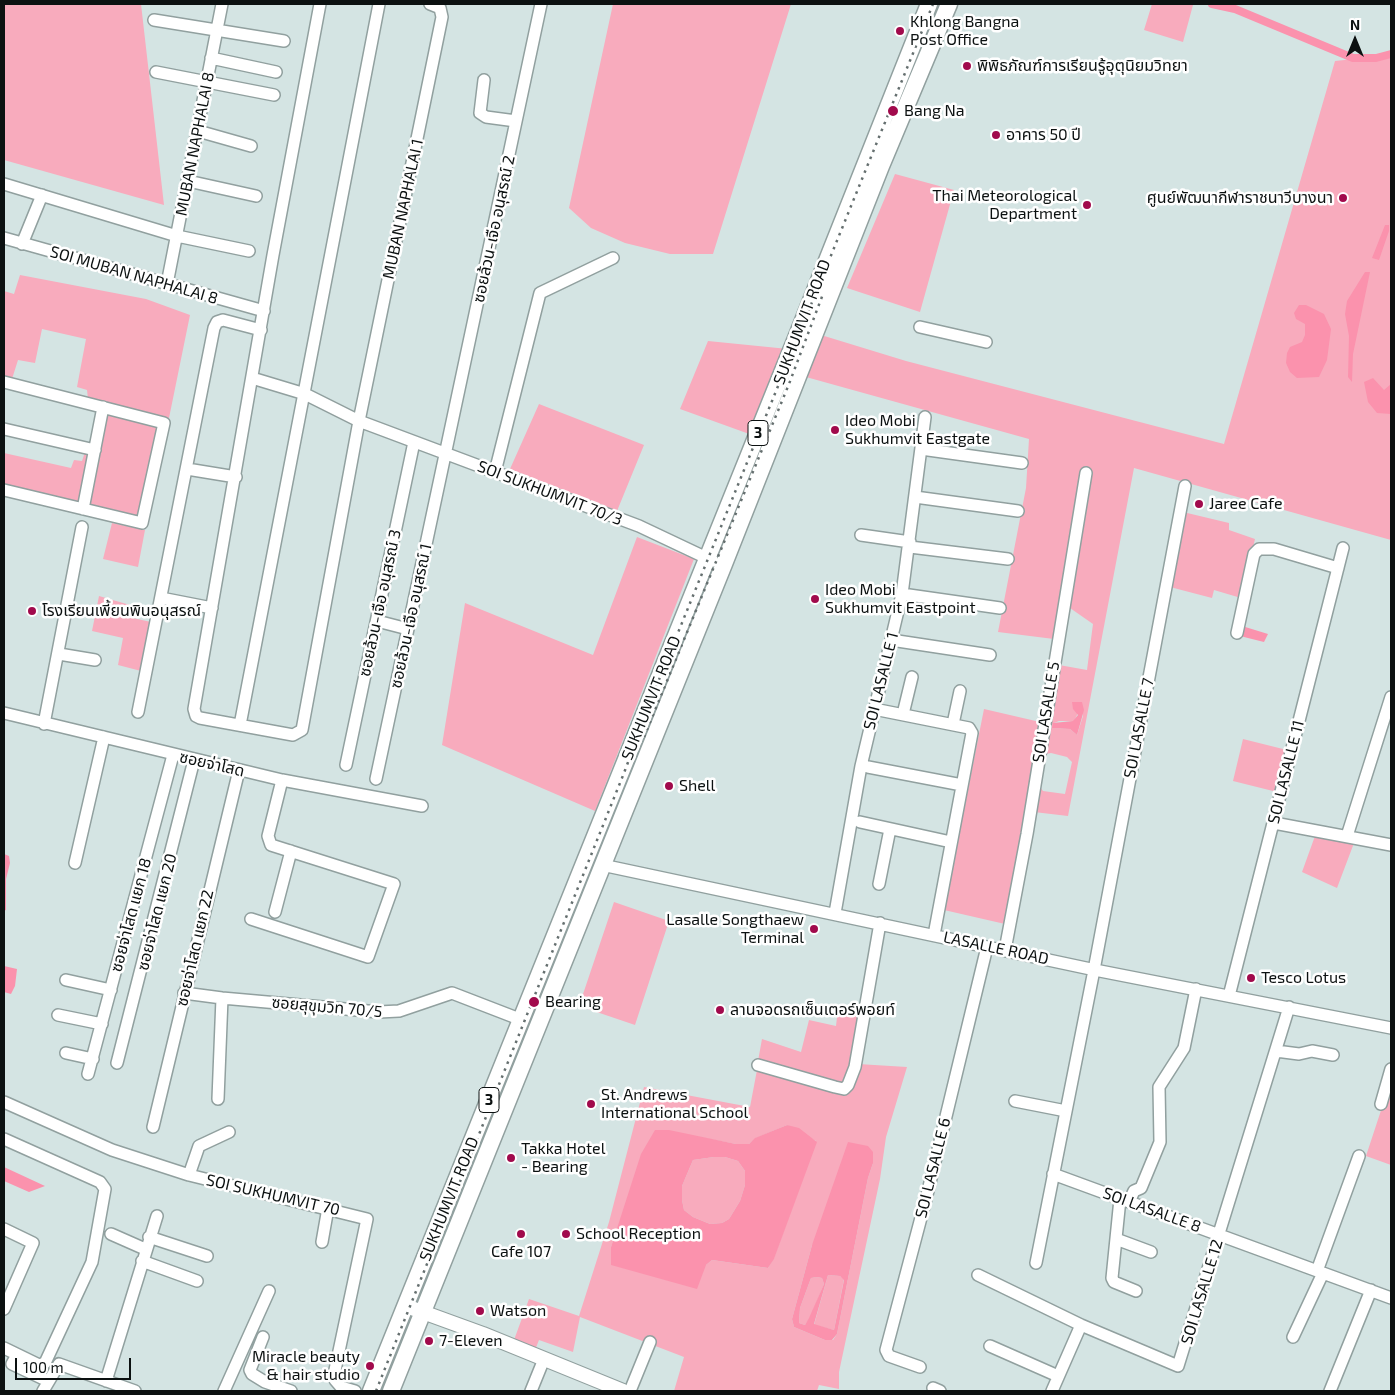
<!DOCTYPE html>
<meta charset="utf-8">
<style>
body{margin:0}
#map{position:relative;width:1395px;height:1395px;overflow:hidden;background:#d4e4e3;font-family:"Exo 2",sans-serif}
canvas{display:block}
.frame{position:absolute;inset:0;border:5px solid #0c1111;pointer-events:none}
.north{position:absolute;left:1330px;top:15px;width:50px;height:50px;-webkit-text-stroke:4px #fff;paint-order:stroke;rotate:0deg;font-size:14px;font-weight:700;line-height:20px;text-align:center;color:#0c1111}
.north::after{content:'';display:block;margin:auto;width:18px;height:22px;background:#0c1111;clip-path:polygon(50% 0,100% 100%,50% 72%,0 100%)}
.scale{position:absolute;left:15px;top:1358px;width:116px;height:22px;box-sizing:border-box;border:2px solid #0c1111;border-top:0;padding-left:6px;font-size:15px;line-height:18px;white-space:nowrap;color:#0c1111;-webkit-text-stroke:4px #fff;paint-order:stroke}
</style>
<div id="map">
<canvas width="1395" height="1395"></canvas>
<div class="frame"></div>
<div class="north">N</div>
<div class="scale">100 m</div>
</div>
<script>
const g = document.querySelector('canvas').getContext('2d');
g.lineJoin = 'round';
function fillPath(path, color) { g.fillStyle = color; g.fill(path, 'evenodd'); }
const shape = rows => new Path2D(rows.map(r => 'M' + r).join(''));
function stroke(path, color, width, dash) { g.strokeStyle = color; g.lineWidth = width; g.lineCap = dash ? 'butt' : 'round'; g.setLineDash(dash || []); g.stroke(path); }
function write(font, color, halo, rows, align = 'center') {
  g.font = font + ' "Exo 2","Noto Sans Thai",sans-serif'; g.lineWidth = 5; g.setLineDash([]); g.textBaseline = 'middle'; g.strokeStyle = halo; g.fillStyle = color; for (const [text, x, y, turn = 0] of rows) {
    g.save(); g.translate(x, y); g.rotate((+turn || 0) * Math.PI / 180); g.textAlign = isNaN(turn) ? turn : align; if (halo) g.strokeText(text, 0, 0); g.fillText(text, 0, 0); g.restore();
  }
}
const green = shape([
 [4,4,141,4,164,205,4,160],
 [613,4,791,4,713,254,670,254,625,243,591,228,569,208],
 [1152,4,1193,5,1183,42,1144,30],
 [1391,55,1391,540,1134,468,1068,816,1034,812,1059,665,1087,670,1093,624,1070,608,1079,541,1054,639,998,632,1026,488,1029,439,806,377,821,335,906,361,1224,444,1335,61],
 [1082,705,1083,716,1077,735,1070,729,1053,728,1054,723,1059,721,1074,721],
 [1051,753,1067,757,1072,762,1065,794,1043,791,1040,787,1046,754],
 [895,174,954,190,920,312,847,288],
 [20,275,146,299,190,315,169,418,88,399,87,390,77,387,86,339,42,329,35,363,18,360,12,379,4,377,4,291,14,294],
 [708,341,788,349,752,435,680,409],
 [539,404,644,445,617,511,510,469],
 [107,411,161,424,139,519,90,507],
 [85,452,91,453,81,506,4,487,4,453,71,468,74,460,82,461],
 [1183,512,1229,523,1229,530,1255,539,1241,598,1214,590,1212,598,1170,587],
 [112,523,145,530,138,567,103,559],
 [637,537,694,559,595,811,442,745,465,603,593,655],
 [99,596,130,605,128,617,151,622,141,671,118,665,123,638,92,631],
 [984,709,1040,722,1005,924,944,910],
 [1243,739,1287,750,1277,792,1233,781],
 [1315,836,1354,843,1337,888,1302,872],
 [614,902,669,921,635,1025,579,1006],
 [838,1009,860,1013,851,1064,844,1084,758,1061,762,1039,801,1052,809,1020,836,1026],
 [858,1064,907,1067,886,1137,880,1179,839,1372,839,1389,819,1385,817,1391,674,1391,684,1357,580,1317,573,1352,539,1340,535,1350,514,1340,529,1299,579,1316,609,1222,644,1087,750,1107,757,1070,847,1095],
 [787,1125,816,1141,774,1258,768,1268,712,1260,706,1265,611,1265,611,1247,620,1222,661,1130,736,1144,749,1144,756,1138],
 [873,1163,868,1178,837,1334,833,1340,825,1340,794,1327,792,1319,812,1245],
 [1391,1080,1391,1165,1366,1156],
 [714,1157,725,1157,738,1161,745,1171,745,1185,740,1201,729,1219,722,1223,710,1224,693,1217,684,1210,682,1200,682,1186,693,1160],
 [828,1275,840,1276,844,1279,834,1330,814,1325],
 [817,1277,822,1278,824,1284,810,1318,805,1325,799,1323,800,1308,811,1278]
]);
const water = shape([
 [1385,225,1389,225,1389,231,1379,260,1372,258],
 [1365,272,1370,272,1353,354,1352,382,1348,377,1349,336,1345,314,1347,301],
 [1299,305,1306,305,1324,314,1331,329,1327,360,1319,377,1297,378,1290,372,1286,363,1287,353,1290,347,1302,342,1305,335,1305,324,1296,319,1294,313],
 [1373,378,1384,390,1391,384,1391,414,1377,413,1368,402,1364,382],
 [1242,626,1268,634,1264,642,1240,636],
 [1072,702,1082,702,1084,710,1077,735,1070,729,1052,728,1053,723,1073,721,1078,715,1073,709],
 [4,854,9,856,10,863,6,879,6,910,4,911],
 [4,966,17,969,15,986,11,994,4,992],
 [787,1125,799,1128,817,1142,774,1259,768,1268,712,1260,706,1265,697,1289,611,1265,611,1247,641,1154,655,1130,669,1130,736,1144,749,1144,755,1138],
 [714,1157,725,1157,738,1161,745,1171,745,1185,740,1201,729,1219,722,1223,710,1224,693,1217,684,1210,682,1200,682,1186,693,1160],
 [848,1142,868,1146,873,1152,873,1163,868,1178,837,1334,832,1340,825,1340,794,1327,792,1319,812,1245],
 [828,1275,840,1276,844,1280,834,1330,814,1324],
 [817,1277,822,1278,824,1284,809,1318,805,1325,799,1323,800,1308,811,1278],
 [4,1167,45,1186,29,1192,4,1181]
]);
const canal = shape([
 [1212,4,1235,9,1353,58,1376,58,1391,54]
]);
const minor = shape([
 [320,4,273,255,194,709,196,716,200,718,293,735,302,730,359,421,442,17,440,8,430,4],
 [154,20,284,41],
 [211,58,276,72],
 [156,72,274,95],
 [484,80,480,113,486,117,516,121],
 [198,131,251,146],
 [188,181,256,196],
 [4,184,177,236,249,251],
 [4,238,264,311],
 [22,244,42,195],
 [167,284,222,4],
 [920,327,986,342],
 [252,378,305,394,359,421,639,526,713,561],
 [4,382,164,423,142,523,4,490],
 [4,429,95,450],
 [921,449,1022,463],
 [187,469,236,477],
 [495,472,540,293,613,258],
 [915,497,1018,511],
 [83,509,103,407],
 [861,535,910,542],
 [910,547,1008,559],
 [902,594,1000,608],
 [161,598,212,608],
 [377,621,408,629],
 [1237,633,1254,554,1259,549,1274,549,1338,568],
 [891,640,990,655],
 [59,654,95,660],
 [879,710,969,728,972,733,934,935],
 [138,712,214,328,217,322,223,320,261,330],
 [4,713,282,780,422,806],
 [903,714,912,677],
 [44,724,82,527],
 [953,724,960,691],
 [240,725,379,4],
 [346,765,414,442],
 [868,767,962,785],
 [376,779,541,4],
 [860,822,951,842],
 [1274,823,1391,845],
 [1347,836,1391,697],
 [75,863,104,737],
 [602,865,1100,971,1391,1028],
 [879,884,890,829],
 [275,912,291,851],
 [835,913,861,766,902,594,925,417],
 [251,919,368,957,394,884,271,845,268,836,282,780],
 [1005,950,1027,834,1086,473],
 [66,980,111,990],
 [184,993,222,998,379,1012,399,1011,452,993,522,1020],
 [1229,996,1343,548],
 [58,1015,102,1024],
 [1276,1051,1299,1054,1312,1051,1333,1055],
 [66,1053,93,1059],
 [117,1063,194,760],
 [758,1065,835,1087,844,1089,848,1085,855,1067,880,923],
 [88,1074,173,755],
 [218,1099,222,998],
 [1015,1101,1066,1111],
 [4,1102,112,1150,189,1175,367,1219,335,1370,335,1380,341,1387,355,1391],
 [1381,1104,1391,1069],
 [153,1127,239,770],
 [4,1139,100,1182,105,1189,92,1262,45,1363,39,1365,4,1348],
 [1053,1174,1391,1298],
 [189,1175,199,1146,229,1132],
 [1120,1199,1112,1278,1114,1282,1136,1291],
 [1129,1202,1134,1191,1141,1188,1160,1142,1159,1087,1184,1048,1196,989],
 [4,1229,33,1243,4,1309],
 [111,1234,145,1249],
 [149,1237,207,1256],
 [1116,1239,1151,1252],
 [322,1242,328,1208],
 [142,1261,197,1281],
 [1036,1263,1094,970,1185,486],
 [1317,1271,1359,1156],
 [978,1275,1081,1325,1178,1366,1289,1007],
 [263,1337,250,1370,252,1374,265,1382,291,1391],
 [1293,1337,1323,1273],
 [990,1346,1058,1376],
 [17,1355,12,1364,48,1381],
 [920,1367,889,1356,886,1350,927,1195,987,947],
 [106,1381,157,1216],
 [933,1388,940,1391],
 [43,1391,59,1364,135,1391],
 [224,1391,269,1291],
 [531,1391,544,1359],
 [630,1391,650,1342],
 [1052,1391,1081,1325],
 [1330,1391,1371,1290]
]);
const major = shape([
 [406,1306,483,1334,623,1391]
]);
const highway = shape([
 [371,1391,797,336,929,4],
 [391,1391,724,564,881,166,949,4]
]);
const rail = shape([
 [644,737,789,384,823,294],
 [376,1391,624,773,656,687,933,4]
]);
const markers = [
 [900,31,5,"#a10a4c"],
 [967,66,5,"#a10a4c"],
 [893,111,6,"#a10a4c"],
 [996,135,5,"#a10a4c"],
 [1343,198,5,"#a10a4c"],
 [1087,205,5,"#a10a4c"],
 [835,430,5,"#a10a4c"],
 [1199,504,5,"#a10a4c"],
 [815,599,5,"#a10a4c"],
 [32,611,5,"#a10a4c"],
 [669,786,5,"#a10a4c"],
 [814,929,5,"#a10a4c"],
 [1251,978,5,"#a10a4c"],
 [534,1002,6,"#a10a4c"],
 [720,1010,5,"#a10a4c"],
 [591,1104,5,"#a10a4c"],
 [511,1158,5,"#a10a4c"],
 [521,1234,5,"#a10a4c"],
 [566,1234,5,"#a10a4c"],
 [480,1311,5,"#a10a4c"],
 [429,1341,5,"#a10a4c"],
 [370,1366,5,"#a10a4c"]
];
const shields = [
 [758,433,20],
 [489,1100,20]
];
const shieldNames = [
 ["3",758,433],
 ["3",489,1100]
];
const poiNames = [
 ["Khlong Bangna",910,22],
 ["Post Office",910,40],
 ["พิพิธภัณฑ์การเรียนรู้อุตุนิยมวิทยา",977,66],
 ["Bang Na",904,111],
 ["อาคาร 50 ปี",1006,135],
 ["Thai Meteorological",1077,196,"right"],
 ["Department",1077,214,"right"],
 ["ศูนย์พัฒนากีฬาราชนาวีบางนา",1333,198,"right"],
 ["Ideo Mobi",845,421],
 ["Sukhumvit Eastgate",845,439],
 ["Jaree Cafe",1209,504],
 ["Ideo Mobi",825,590],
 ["Sukhumvit Eastpoint",825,608],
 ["โรงเรียนเพี้ยนพินอนุสรณ์",42,611],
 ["Shell",679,786],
 ["Lasalle Songthaew",804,920,"right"],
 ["Terminal",804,938,"right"],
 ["Tesco Lotus",1261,978],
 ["Bearing",545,1002],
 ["ลานจอดรถเซ็นเตอร์พอยท์",730,1010],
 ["St. Andrews",601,1095],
 ["International School",601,1113],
 ["Takka Hotel",521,1149],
 ["- Bearing",521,1167],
 ["School Reception",576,1234],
 ["Cafe 107",521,1252,"center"],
 ["Watson",490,1311],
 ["7-Eleven",439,1341],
 ["Miracle beauty",360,1357,"right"],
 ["& hair studio",360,1375,"right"]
];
const streetNames = [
 ["MUBAN NAPHALAI 8",195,144,-79],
 ["MUBAN NAPHALAI 1",403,209,-78],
 ["ซอยล้วน-เจือ อนุสรณ์ 2",494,229,-78],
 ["SOI MUBAN NAPHALAI 8",134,275,16],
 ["SUKHUMVIT ROAD",802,322,-69],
 ["SOI SUKHUMVIT 70/3",550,493,21],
 ["ซอยล้วน-เจือ อนุสรณ์ 3",380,603,-78],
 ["ซอยล้วน-เจือ อนุสรณ์ 1",411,616,-78],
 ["SOI LASALLE 1",881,681,-76],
 ["SUKHUMVIT ROAD",651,698,-68],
 ["SOI LASALLE 5",1046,712,-81],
 ["SOI LASALLE 7",1139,728,-79],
 ["ซอยจ่าโสด",212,764,13],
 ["SOI LASALLE 11",1286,772,-76],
 ["ซอยจ่าโสด แยก 20",157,912,-76],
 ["ซอยจ่าโสด แยก 18",131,915,-75],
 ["ซอยจ่าโสด แยก 22",195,948,-77],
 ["LASALLE ROAD",996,948,12],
 ["ซอยสุขุมวิท 70/5",327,1007,5],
 ["SOI LASALLE 6",933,1168,-76],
 ["SOI SUKHUMVIT 70",273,1195,13],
 ["SUKHUMVIT ROAD",449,1199,-68],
 ["SOI LASALLE 8",1152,1210,20],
 ["SOI LASALLE 12",1202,1292,-73]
];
fillPath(green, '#f8abbd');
fillPath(water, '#fb92ad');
stroke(canal, '#fb92ad', 8);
stroke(minor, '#91a09f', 14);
stroke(major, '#91a09f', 16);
stroke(highway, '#91a09f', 19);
stroke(minor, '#fff', 11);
stroke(major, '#fff', 14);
stroke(highway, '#fff', 16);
stroke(rail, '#656f6f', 2.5, [2.5, 5]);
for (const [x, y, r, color] of markers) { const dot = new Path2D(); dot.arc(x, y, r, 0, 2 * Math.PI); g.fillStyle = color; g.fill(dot); stroke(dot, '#fff', 2); }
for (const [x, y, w] of shields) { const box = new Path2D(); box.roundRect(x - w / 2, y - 12.5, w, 25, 4); g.fillStyle = '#fff'; g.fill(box); stroke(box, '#0c1111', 1); }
write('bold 15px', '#0c1111', null, shieldNames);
write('16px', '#0c1111', '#fff', poiNames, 'left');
write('16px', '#0c1111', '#fff', streetNames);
</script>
